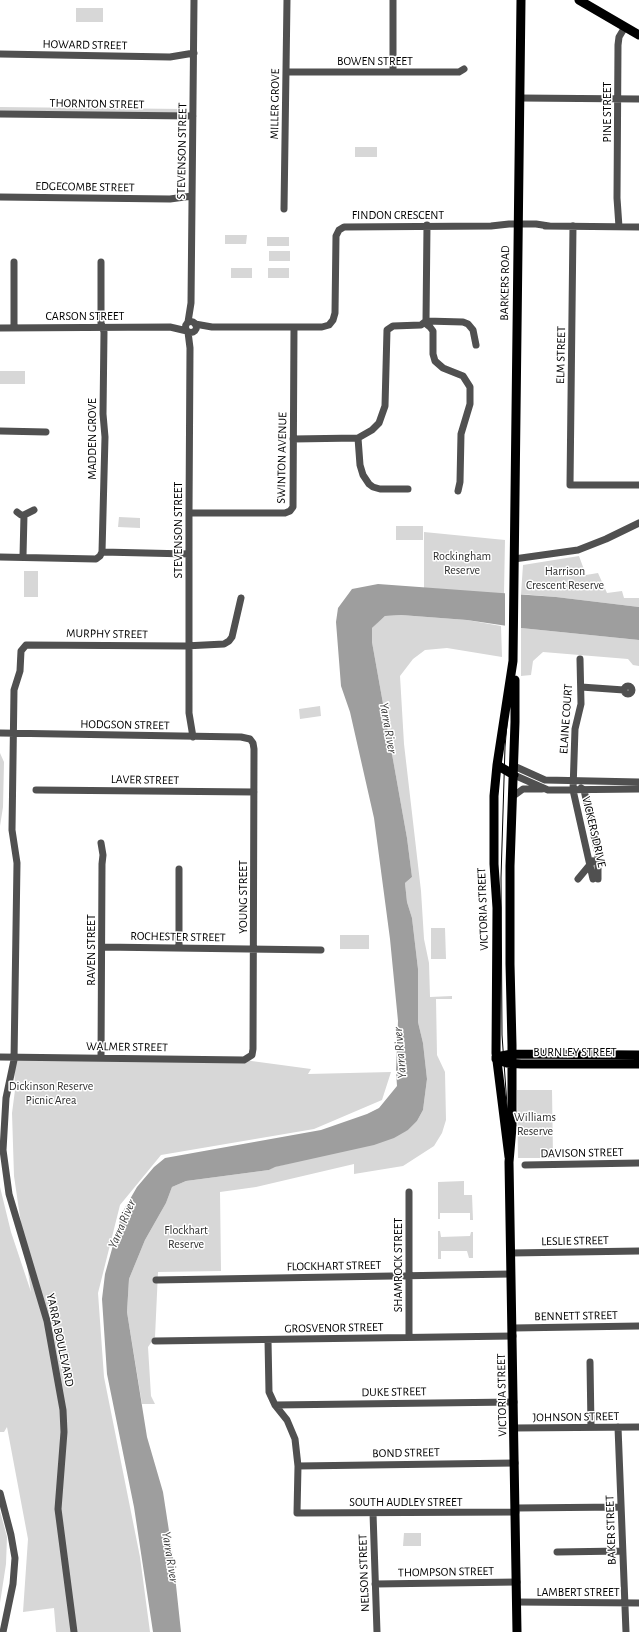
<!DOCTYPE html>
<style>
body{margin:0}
canvas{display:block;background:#fff}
</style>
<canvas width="639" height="1632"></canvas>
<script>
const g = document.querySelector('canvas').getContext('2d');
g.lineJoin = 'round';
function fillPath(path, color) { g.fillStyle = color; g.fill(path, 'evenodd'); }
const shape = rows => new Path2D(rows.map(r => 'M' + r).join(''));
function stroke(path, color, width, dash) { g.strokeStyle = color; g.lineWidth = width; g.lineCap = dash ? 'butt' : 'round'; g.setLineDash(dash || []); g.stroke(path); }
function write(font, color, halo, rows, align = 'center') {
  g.font = font + ' "Alegreya Sans",sans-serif'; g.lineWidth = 3; g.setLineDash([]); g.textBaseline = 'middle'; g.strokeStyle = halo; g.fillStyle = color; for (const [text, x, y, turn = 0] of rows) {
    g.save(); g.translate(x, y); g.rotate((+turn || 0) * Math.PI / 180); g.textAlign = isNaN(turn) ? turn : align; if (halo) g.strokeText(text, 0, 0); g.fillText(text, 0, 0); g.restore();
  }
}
const green = shape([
 [76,8,103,8,103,22,76,22],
 [0,107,184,109,184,114,0,112],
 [355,147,377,147,377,157,355,157],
 [225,235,247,235,246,244,225,244],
 [267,237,289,237,289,246,267,246],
 [269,251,290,251,290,261,269,261],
 [231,268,252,268,252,278,231,278],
 [268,268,289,268,289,278,268,278],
 [0,371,25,371,25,384,0,384],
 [119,517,140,518,140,528,118,527],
 [396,526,423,526,423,540,396,540],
 [424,532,505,540,504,594,424,588],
 [579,556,586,575,598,573,607,593,622,591,624,598,639,598,639,607,556,597,521,594,523,565],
 [24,571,38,571,38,597,24,597],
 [401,615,467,620,501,626,502,657,447,648,425,650,413,659,400,676,404,744,421,891,424,939,429,963,430,997,452,996,452,999,436,999,437,1055,445,1072,446,1120,442,1133,434,1146,403,1166,354,1174,354,1164,256,1187,220,1192,221,1271,158,1272,155,1337,148,1347,151,1396,155,1404,142,1404,127,1312,129,1279,145,1240,166,1203,172,1187,186,1181,269,1170,274,1167,323,1155,408,1130,417,1121,423,1110,427,1079,423,1043,418,1022,418,969,412,918,407,902,405,883,412,877,407,838,372,642,372,628,378,622,385,616],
 [521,628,639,640,639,666,633,665,628,659,543,652,533,661,531,675,521,676],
 [320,706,321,716,300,719,299,709],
 [0,753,4,762,3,807,0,826],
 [431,928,445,928,446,959,431,959],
 [340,935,369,935,369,949,340,949],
 [14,1060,244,1060,311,1069,308,1074,391,1072,382,1100,314,1129,161,1155,120,1205,98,1293,104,1377,140,1557,150,1632,56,1632,54,1608,23,1612,28,1539,7,1427,4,1432,0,1432,0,1187,11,1232,31,1292,14,1176,12,1113,15,1090],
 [517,1090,552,1090,553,1158,518,1158],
 [464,1181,464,1195,472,1195,473,1220,470,1220,470,1213,440,1213,440,1219,438,1219,438,1182],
 [438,1231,440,1231,441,1237,470,1236,471,1232,473,1232,473,1258,469,1258,467,1251,441,1251,441,1259,438,1259],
 [0,1511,7,1537,6,1564,0,1603],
 [404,1533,421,1533,421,1546,403,1546]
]);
const water = shape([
 [378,584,556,597,639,607,639,640,521,628,467,620,401,615,385,616,372,628,372,642,407,838,412,877,405,883,407,902,412,918,418,969,418,1022,423,1043,427,1079,423,1110,417,1121,408,1130,394,1138,374,1145,275,1167,269,1170,186,1181,172,1187,166,1203,145,1240,129,1279,127,1312,147,1437,163,1492,173,1557,181,1632,153,1632,134,1507,107,1374,102,1299,105,1274,122,1213,137,1187,154,1167,165,1158,321,1130,367,1114,379,1108,397,1086,396,1071,398,1021,390,939,374,818,350,712,341,686,336,622,338,608,352,589]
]);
const pier = shape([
 [505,592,521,592,521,630,505,628]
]);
const minor = shape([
 [0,54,170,57,194,53],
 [286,72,459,72,464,69],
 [393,72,393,0],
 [520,98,639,99],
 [0,114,193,116],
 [0,197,170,199,192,196],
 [284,209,287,0],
 [545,226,639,227],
 [573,226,570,485,639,485],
 [619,227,617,198,618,45,619,37,625,27],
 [14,262,14,328],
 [101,262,101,323,104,332,103,414,105,437,102,552],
 [426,321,463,322,468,324,473,330,476,345],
 '185.5 327a5.5 5.5 0 1 1 11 0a5.5 5.5 0 1 1-11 0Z',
 [188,322,191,303,194,0],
 [425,323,430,327,433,331,433,354,435,361,443,368,463,376,470,387,470,404,461,434,460,482,458,491],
 [195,324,212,327,322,327,329,325,333,320,335,313,336,236,339,230,344,227,491,226,509,224,536,224,549,226],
 [0,328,170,327,187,331],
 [188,332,190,348,189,513,189,713,193,737],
 [0,431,46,432],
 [358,438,360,465,363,475,369,484,373,487,380,489,408,489],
 [293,439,358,438,372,430,379,423,385,406,387,330,393,326,421,325,426,321,427,225],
 [17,512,21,515,24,515,34,510],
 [189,513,285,513,290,511,293,507,294,327],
 [23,556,24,515],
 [0,557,96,559,100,556,102,552,189,554],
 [514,559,578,550,606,539,639,523],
 [580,659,581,704,575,729,573,790,593,879],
 '624 690a4 4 0 1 1 8 0a4 4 0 1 1-8 0Z',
 [581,687,624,690],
 [0,733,241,737,250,739,253,743,254,749,253,1049,252,1055,244,1060,0,1057],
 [514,766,545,780,639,782],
 [514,775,548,790,639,789],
 [581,788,584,790,598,854,598,879],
 [36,790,254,792],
 [512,797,523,789,542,789],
 [578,879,593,861],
 [102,947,321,950],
 [179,948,179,869],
 [101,1058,102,864,103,855,101,843],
 [525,1165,639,1163],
 [511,1253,639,1251],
 [156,1280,511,1274],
 [513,1328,639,1326],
 [409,1337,409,1192],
 [268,1340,269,1392,275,1405,287,1420,295,1439,298,1466,297,1513,516,1512],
 [155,1341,513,1336],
 [590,1362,591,1427],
 [275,1405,514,1402],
 [618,1427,626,1632],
 [514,1428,639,1427],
 [298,1466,515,1463],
 [0,1493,11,1535,15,1558,13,1584,3,1632],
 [516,1508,621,1507],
 [373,1513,377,1632],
 [557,1552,622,1551],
 [375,1584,517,1582],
 [517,1602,639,1603],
 [74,1632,58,1509,64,1432,63,1410,47,1321,9,1194,3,1150,6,1098,14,1060,17,863,12,830,14,690,20,671,21,651,26,645,185,646,224,644,229,641,232,637,241,598]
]);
const major = shape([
 [579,0,639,35],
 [515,680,515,722,510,866,510,964,512,1045,512,1127,509,1162,517,1632],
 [497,765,514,775],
 [496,1057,512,1054,639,1055],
 [496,1059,507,1063,521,1064,639,1064],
 [509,1157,496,1053,497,908,494,864,494,796,497,765,513,661,521,0]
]);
const tram = shape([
 [577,0,639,37],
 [516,1632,507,1105,502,1035,501,878,505,747,511,678,519,0]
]);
const streetNames = [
 ["HOWARD STREET",85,45,1],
 ["BOWEN STREET",375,61],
 ["THORNTON STREET",97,104,1],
 ["MILLER GROVE",275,104,-89],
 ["PINE STREET",607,112,-90],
 ["STEVENSON STREET",182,151,-89],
 ["EDGECOMBE STREET",85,187,1],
 ["FINDON CRESCENT",398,215],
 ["BARKERS ROAD",505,283,-89],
 ["CARSON STREET",85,316],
 ["ELM STREET",561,355,-89],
 ["MADDEN GROVE",92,439,-90],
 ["SWINTON AVENUE",282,458,-89],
 ["STEVENSON STREET",178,530,-90],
 ["MURPHY STREET",107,634,1],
 ["ELAINE COURT",566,719,-86],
 ["HODGSON STREET",125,725,1],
 ["LAVER STREET",145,780,1],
 ["VICKERS DRIVE",594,832,77],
 ["YOUNG STREET",243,897,-90],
 ["VICTORIA STREET",483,909,-92],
 ["ROCHESTER STREET",178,937,1],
 ["RAVEN STREET",91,950,-90],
 ["WALMER STREET",127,1047,1],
 ["BURNLEY STREET",575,1052],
 ["DAVISON STREET",582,1153,-1],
 ["LESLIE STREET",575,1241,-1],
 ["SHAMROCK STREET",398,1265,-90],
 ["FLOCKHART STREET",334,1266,-1],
 ["BENNETT STREET",576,1316,-1],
 ["GROSVENOR STREET",334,1328,-1],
 ["YARRA BOULEVARD",60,1340,78],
 ["DUKE STREET",394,1392,-1],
 ["VICTORIA STREET",502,1395,-91],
 ["JOHNSON STREET",576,1417,-1],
 ["BOND STREET",406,1453,-1],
 ["SOUTH AUDLEY STREET",406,1502],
 ["BAKER STREET",611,1530,-92],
 ["THOMPSON STREET",446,1572,-1],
 ["NELSON STREET",364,1573,-92],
 ["LAMBERT STREET",578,1592]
];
const parkNames = [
 ["Rockingham",462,556],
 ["Reserve",462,570],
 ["Harrison",565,571],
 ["Crescent Reserve",565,585],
 ["Dickinson Reserve",51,1086],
 ["Picnic Area",51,1100],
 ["Williams",535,1117],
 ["Reserve",535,1131],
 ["Flockhart",186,1230],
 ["Reserve",186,1244]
];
const waterNames = [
 ["Yarra River",388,728,80],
 ["Yarra River",400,1053,-95],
 ["Yarra River",122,1224,-67],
 ["Yarra River",170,1557,81]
];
fillPath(green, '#d7d7d7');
fillPath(water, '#9e9e9e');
fillPath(pier, '#fff');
stroke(minor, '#505050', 7);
stroke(major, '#000', 9);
stroke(tram, '#000', 1);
write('12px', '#000', '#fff', streetNames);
write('12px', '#2e2e2e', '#fff', parkNames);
write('italic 13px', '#3f3f3f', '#fff', waterNames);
</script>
